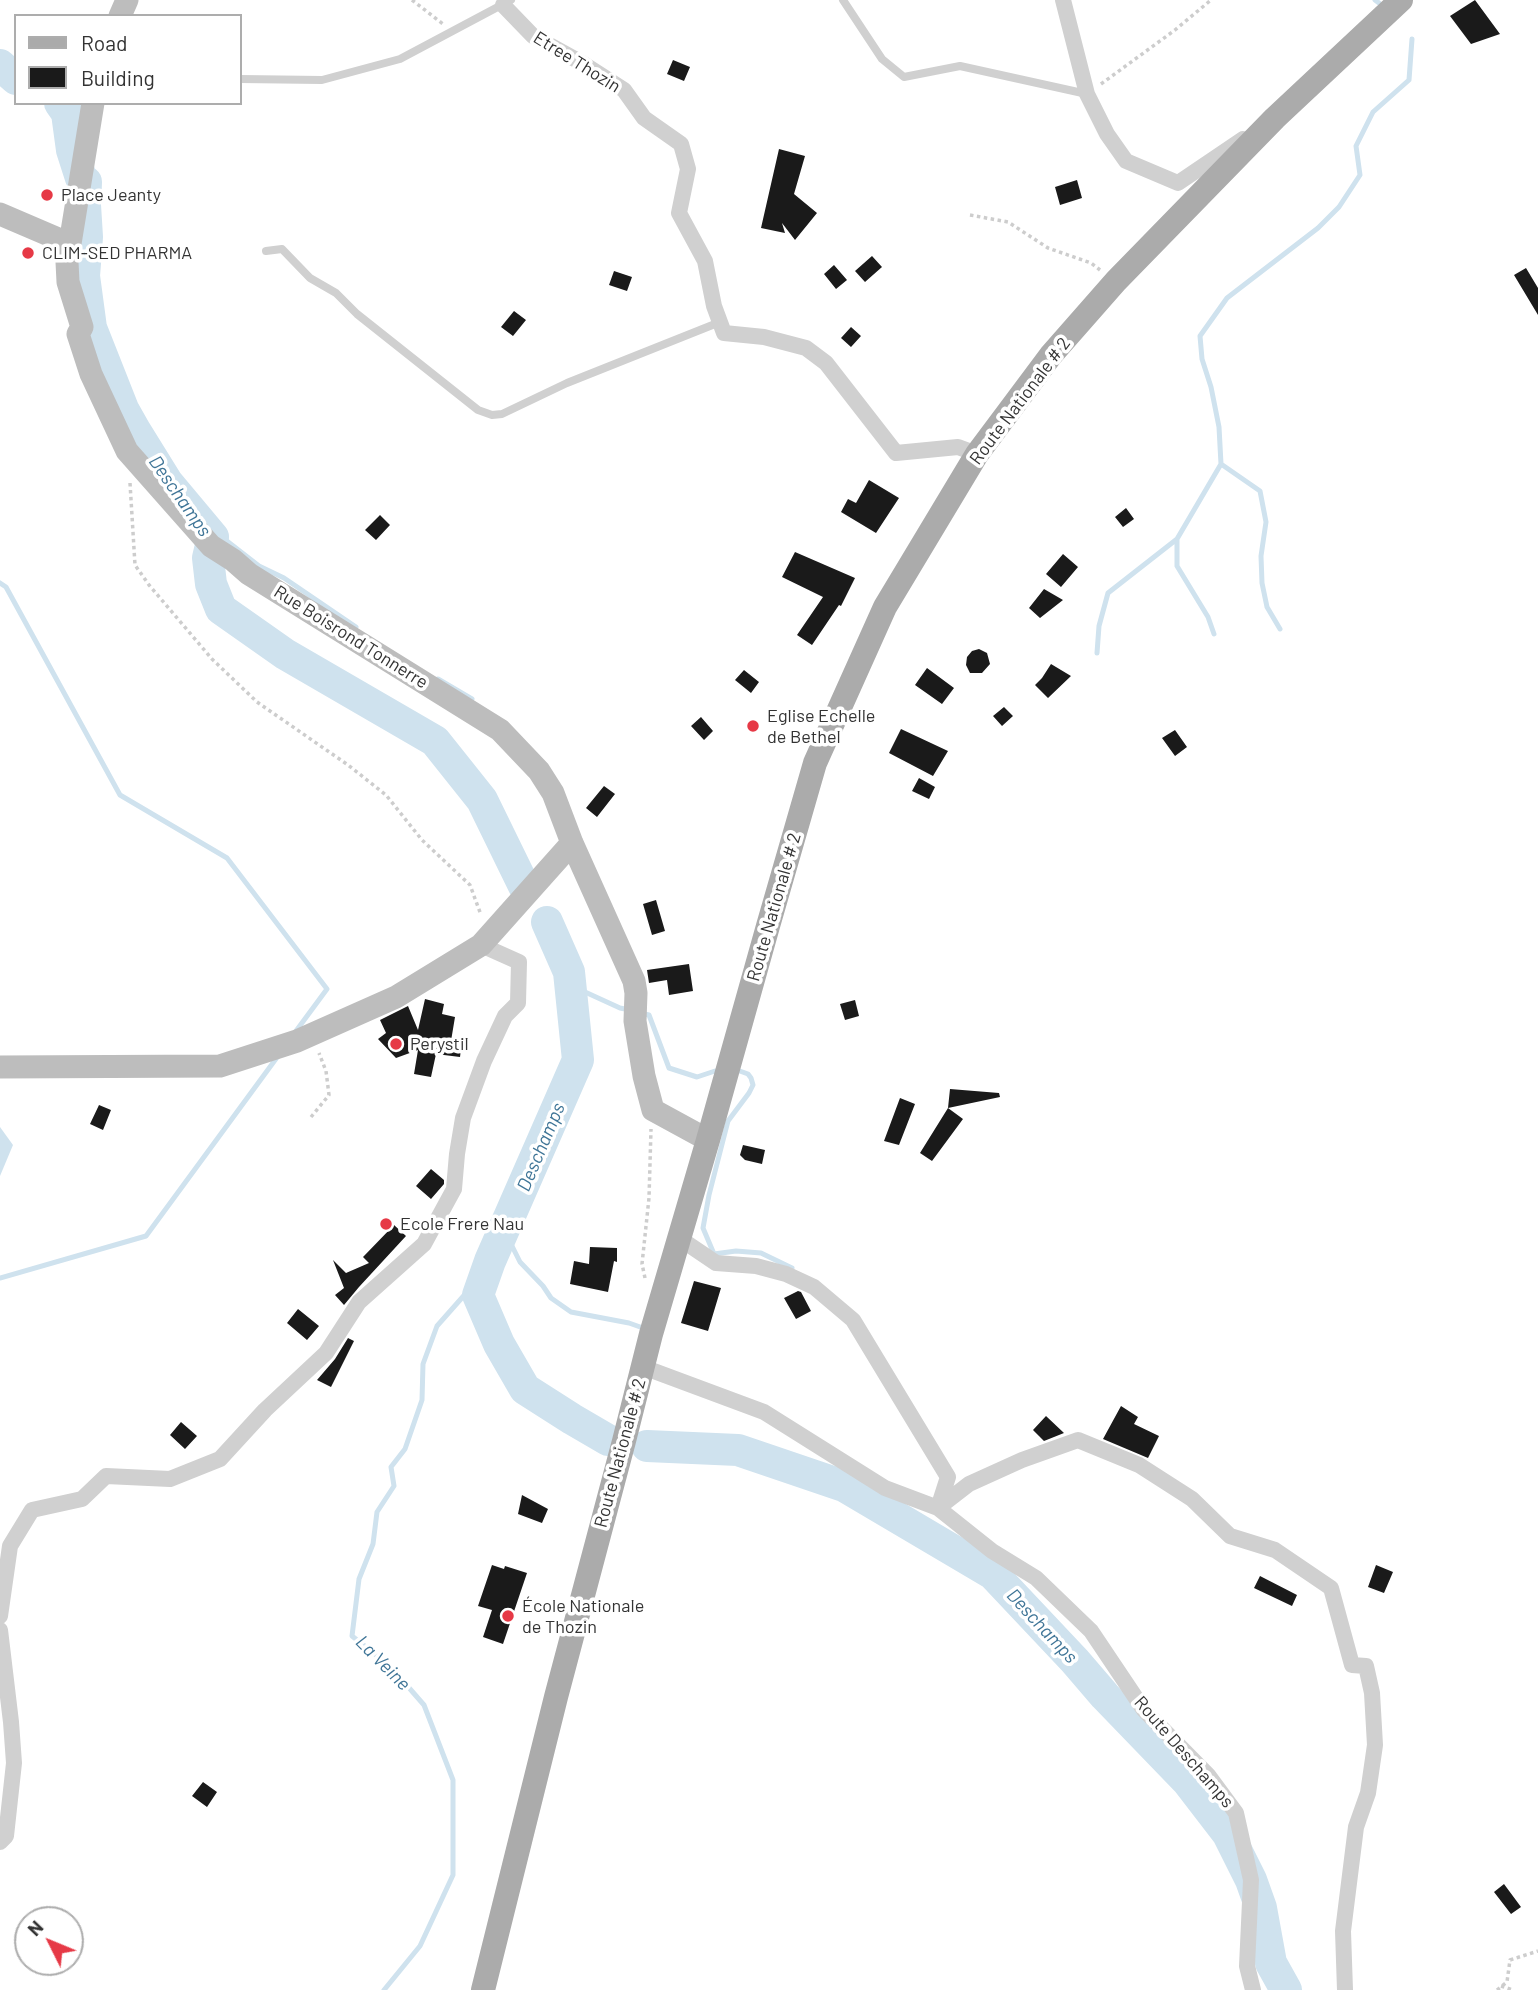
<!DOCTYPE html>
<meta charset="utf-8">
<style>
body{margin:0}
#map{position:relative;width:1538px;height:1990px;overflow:hidden;background:#fff;font-family:Barlow,sans-serif}
canvas{display:block}
.legend{position:absolute;left:14px;top:14px;width:228px;height:91px;box-sizing:border-box;background:#fff;border:2px solid #adadad;margin:0;padding:9px 12px;list-style:none;font-size:21px;color:#333}
.legend li{display:flex;align-items:center;gap:14px;height:35px}
.legend b{width:35px;border:2px solid #adadad}
.north{position:absolute;left:14px;top:1906px;width:70px;height:70px;box-sizing:border-box;background:#fff;border:2px solid #adadad;border-radius:50%;rotate:313deg;font-size:19px;font-weight:700;line-height:28px;text-align:center;color:#333}
.north::after{content:'';display:block;margin:auto;width:24px;height:32px;background:#e63946;clip-path:polygon(50% 0,100% 100%,50% 72%,0 100%)}
</style>
<div id="map">
<canvas width="1538" height="1990"></canvas>
<ul class="legend">
<li><b style="height:9px;background:#ababab"></b>Road</li>
<li><b style="height:19px;background:#1a1a1a"></b>Building</li>
</ul>
<div class="north">N</div>
</div>
<script>
const g = document.querySelector('canvas').getContext('2d');
g.lineJoin = 'round';
function fillPath(path, color) { g.fillStyle = color; g.fill(path, 'evenodd'); }
const shape = rows => new Path2D(rows.map(r => 'M' + r).join(''));
function stroke(path, color, width, dash) { g.strokeStyle = color; g.lineWidth = width; g.lineCap = dash ? 'butt' : 'round'; g.setLineDash(dash || []); g.stroke(path); }
function write(font, color, halo, rows, align = 'center') {
  g.font = font + ' Barlow,sans-serif'; g.lineWidth = 7; g.setLineDash([]); g.textBaseline = 'middle'; g.strokeStyle = halo; g.fillStyle = color; for (const [text, x, y, turn = 0] of rows) {
    g.save(); g.translate(x, y); g.rotate((+turn || 0) * Math.PI / 180); g.textAlign = isNaN(turn) ? turn : align; if (halo) g.strokeText(text, 0, 0); g.fillText(text, 0, 0); g.restore();
  }
}
const water = shape([
 [0,1127,13,1145,0,1176]
]);
const stream = shape([
 [1375,0,1379,3],
 [1221,464,1260,491,1266,522,1261,556,1262,583,1267,607,1280,629],
 [205,524,259,566,284,578,356,627],
 [0,583,6,587,120,795,227,858,327,989,296,1031],
 [1214,634,1208,617,1177,566,1177,539,1221,464,1219,427,1211,387,1202,359,1200,336,1227,298,1318,228,1339,207,1360,175,1356,146,1373,112,1409,80,1412,39],
 [1097,653,1099,626,1108,593,1177,539],
 [438,679,472,699],
 [571,990,585,992,620,1008,630,1010],
 [640,1013,649,1015,669,1068,697,1077,715,1071],
 [737,1070,748,1074,751,1078,753,1085,749,1093,728,1121,709,1195,703,1228,714,1254,736,1251,761,1253,792,1268],
 [504,1230,520,1262,543,1286,551,1298,571,1312,629,1323,643,1328],
 [0,1278,146,1236,278,1056],
 [384,1990,420,1946,453,1875,453,1780,424,1705,390,1666,352,1636,359,1579,373,1544,377,1512,394,1486,391,1467,405,1449,422,1400,423,1364,437,1326,475,1283,490,1261]
]);
const river = shape([
 [0,65,16,79],
 [60,103,67,113,72,150,81,178,86,182,85,205,87,237,84,276,91,328,123,409,136,432,167,482,213,537,208,558,211,584,221,609,285,654,435,741,482,800,524,886],
 [547,922,569,972,578,1060,490,1261,478,1295,499,1344,525,1389,572,1419,608,1440],
 [647,1446,738,1450,844,1486,993,1574,1075,1661,1105,1696,1188,1782,1228,1834,1251,1880,1261,1908,1271,1963,1286,1990]
]);
const building = shape([
 [1475,0,1500,34,1471,44,1450,16],
 [673,60,690,67,684,81,667,74],
 [779,149,805,156,794,194,817,213,795,240,782,223,785,233,761,228],
 [1077,180,1082,198,1060,205,1055,187],
 [872,256,882,267,865,282,855,271],
 [834,265,847,280,836,289,824,274],
 [1526,268,1538,288,1538,315,1514,275],
 [614,271,632,277,627,291,609,285],
 [514,311,526,320,513,336,501,327],
 [851,327,861,336,851,347,841,338],
 [869,480,899,498,876,533,841,512,848,499,856,503],
 [1126,508,1134,519,1123,527,1115,517],
 [380,515,390,525,376,540,365,530],
 [795,552,855,578,841,606,839,605,812,645,797,635,823,597,782,577],
 [1063,554,1078,567,1061,587,1046,574],
 [1044,589,1063,600,1040,618,1029,608],
 [979,649,987,653,990,664,982,673,970,673,966,665,967,657,972,651],
 [1051,664,1071,676,1048,698,1035,685,1042,678],
 [927,668,954,688,942,704,915,685],
 [744,670,759,682,751,693,735,680],
 [1004,707,1013,716,1002,726,993,716],
 [701,717,713,731,704,740,691,726],
 [901,729,948,751,933,776,889,753],
 [1175,730,1187,747,1175,756,1162,738],
 [919,778,935,787,929,799,912,791],
 [604,786,615,794,597,817,586,808],
 [656,900,665,931,652,935,643,904],
 [689,964,693,991,669,995,667,980,649,983,647,970],
 [425,999,444,1004,442,1014,455,1017,451,1041,462,1042,460,1057,436,1054,431,1077,414,1074,418,1050,396,1058,378,1039,386,1033,380,1020,408,1006,418,1030],
 [855,1000,859,1016,845,1020,840,1004],
 [950,1089,999,1093,1000,1097,948,1108],
 [900,1098,915,1104,899,1145,884,1141],
 [99,1105,111,1110,103,1130,90,1124],
 [948,1108,963,1119,932,1161,920,1153],
 [743,1145,765,1150,762,1164,745,1160,740,1155],
 [431,1169,444,1180,444,1184,431,1199,416,1186],
 [394,1225,406,1236,359,1287,344,1305,335,1295,344,1288,333,1260,346,1273,369,1263,363,1257],
 [590,1247,617,1248,617,1262,614,1261,608,1292,570,1284,574,1261,589,1264],
 [694,1281,721,1288,708,1331,681,1323],
 [798,1291,801,1292,811,1311,796,1319,784,1298],
 [298,1309,319,1326,307,1340,287,1323],
 [348,1338,354,1341,331,1387,317,1380,335,1359],
 [1121,1406,1138,1417,1134,1424,1159,1436,1148,1458,1103,1439],
 [1046,1416,1064,1433,1044,1441,1033,1430],
 [181,1422,197,1436,185,1449,170,1435],
 [522,1495,548,1509,542,1523,518,1514],
 [492,1565,504,1569,505,1566,527,1573,503,1644,483,1637,492,1610,478,1606],
 [1376,1565,1393,1572,1384,1593,1368,1587],
 [1260,1576,1297,1595,1292,1606,1254,1588],
 [203,1782,217,1792,207,1807,192,1796],
 [1504,1884,1521,1907,1511,1914,1494,1892]
]);
const path = shape([
 [412,0,443,24],
 [1101,84,1175,30,1211,0],
 [970,215,1008,222,1048,248,1091,263,1100,270],
 [130,483,135,565,149,585,212,659,257,702,348,765,386,795,422,840,470,885,481,915],
 [311,1117,329,1095,326,1071,319,1053],
 [645,1278,642,1264,649,1198,651,1129],
 [1501,1986,1513,1990],
 [1497,1990,1507,1982,1510,1960,1538,1951]
]);
const lane = shape([
 [843,0,882,59,904,77,960,66,1087,94],
 [240,79,322,80,400,59,511,0],
 [266,251,282,249,310,278,336,293,357,314,478,410,492,415,502,414,567,383,720,322]
]);
const street = shape([
 [1063,0,1087,94,1107,134,1126,161,1178,183,1243,139],
 [503,5,533,36,582,63,624,90,644,118,681,144,688,169,679,213,705,261,714,306,724,333,764,337,806,348,826,363,896,453,958,447,977,454],
 [679,1238,716,1263,756,1266,786,1274,814,1287,853,1320,948,1477,938,1508,969,1484,1022,1460,1078,1440,1139,1465,1192,1499,1230,1536,1275,1550,1331,1588,1352,1665,1366,1666,1372,1693,1375,1745,1368,1793,1356,1827,1343,1931,1345,1990],
 [643,1367,764,1412,885,1488,938,1508,992,1551,1036,1578,1091,1631,1144,1710,1208,1775,1236,1813,1251,1880,1247,1966,1253,1990],
 [0,1616,10,1546,32,1510,82,1499,106,1476,170,1479,220,1459,265,1410,326,1353,359,1302,424,1244,454,1189,457,1154,463,1118,484,1061,505,1016,518,1003,519,962,481,945],
 [0,1630,11,1722,14,1763,6,1836,0,1842]
]);
const secondary = shape([
 [120,16,127,0],
 [93,103,67,262,68,282,82,327,78,334,91,374,127,451,211,546,233,560,249,574,500,730,539,771,553,793,572,843,634,981,636,993,635,1021,644,1076,653,1110,708,1140],
 [0,214,70,244],
 [0,1067,220,1066,297,1041,396,997,481,945,572,843]
]);
const primary = shape([
 [483,1990,556,1697,624,1441,651,1334,708,1140,768,926,815,763,885,607,977,454,1051,355,1116,281,1275,118,1401,0]
]);
const markers = [
 [47,195,7,"#e63946"],
 [28,253,7,"#e63946"],
 [753,726,7,"#e63946"],
 [396,1044,7,"#e63946"],
 [386,1224,7,"#e63946"],
 [508,1616,7,"#e63946"]
];
const streetNames = [
 ["Etree Thozin",577,62,32],
 ["Route Nationale # 2",1020,401,-53],
 ["Rue Boisrond Tonnerre",351,637,32],
 ["Route Nationale # 2",774,907,-74],
 ["Route Nationale # 2",620,1453,-75],
 ["Route Deschamps",1184,1752,49]
];
const poiNames = [
 ["Place Jeanty",61,195],
 ["CLIM-SED PHARMA",42,253],
 ["Eglise Echelle",767,716],
 ["de Bethel",767,737],
 ["Perystil",410,1044],
 ["Ecole Frere Nau",400,1224],
 ["École Nationale",522,1606],
 ["de Thozin",522,1627]
];
const waterNames = [
 ["Deschamps",180,496,55],
 ["Deschamps",541,1147,-67],
 ["Deschamps",1042,1626,47],
 ["La Veine",383,1663,45]
];
fillPath(water, '#cfe2ee');
stroke(stream, '#cfe2ee', 5);
stroke(river, '#cfe2ee', 32);
fillPath(building, '#1a1a1a');
stroke(path, '#cdcdcd', 3.5, [3.5, 3.5]);
stroke(lane, '#d0d0d0', 8);
stroke(street, '#d0d0d0', 16);
stroke(secondary, '#bdbdbd', 23);
stroke(primary, '#ababab', 24);
for (const [x, y, r, color] of markers) { const dot = new Path2D(); dot.arc(x, y, r, 0, 2 * Math.PI); g.fillStyle = color; g.fill(dot); stroke(dot, '#fff', 2.5); }
write('18px', '#333', '#fff', streetNames);
write('18px', '#333', '#fff', poiNames, 'left');
write('italic 19px', '#3f7597', '#fff', waterNames);
</script>
